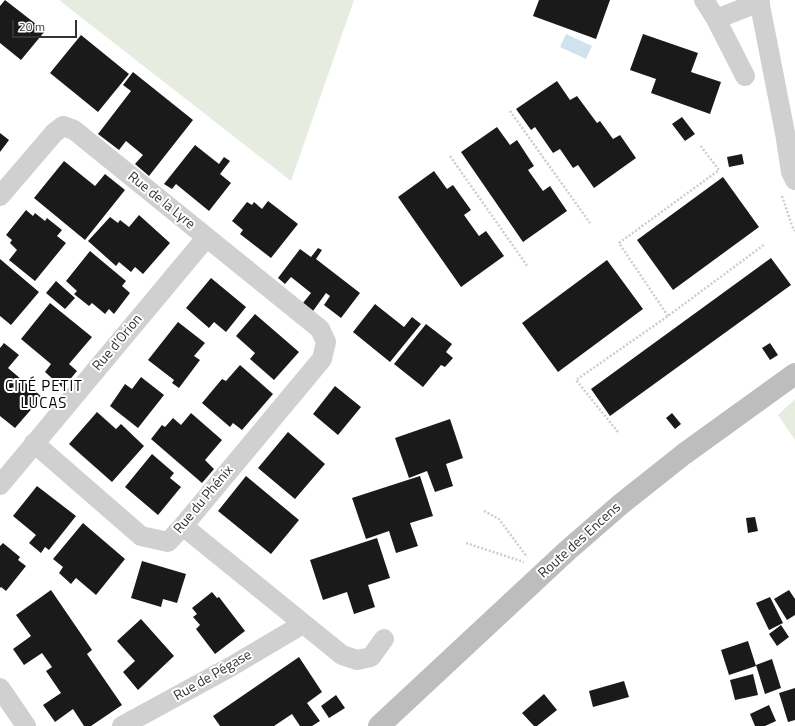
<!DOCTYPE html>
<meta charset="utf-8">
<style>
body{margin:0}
#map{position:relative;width:795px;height:726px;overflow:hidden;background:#fff;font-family:"Titillium Web",sans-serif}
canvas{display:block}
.scale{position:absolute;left:12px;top:20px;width:65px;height:18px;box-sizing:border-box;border:2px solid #333;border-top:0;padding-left:5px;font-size:12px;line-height:14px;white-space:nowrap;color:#333;-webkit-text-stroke:3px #fff;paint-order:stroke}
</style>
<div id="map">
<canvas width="795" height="726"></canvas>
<div class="scale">20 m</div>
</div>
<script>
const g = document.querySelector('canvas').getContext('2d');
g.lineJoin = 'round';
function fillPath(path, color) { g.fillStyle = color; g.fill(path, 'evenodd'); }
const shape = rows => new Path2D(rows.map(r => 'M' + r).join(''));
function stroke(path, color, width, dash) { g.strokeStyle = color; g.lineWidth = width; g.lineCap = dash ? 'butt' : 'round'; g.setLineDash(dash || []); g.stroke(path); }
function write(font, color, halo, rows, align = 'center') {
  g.font = font + ' "Titillium Web",sans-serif'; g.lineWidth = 4; g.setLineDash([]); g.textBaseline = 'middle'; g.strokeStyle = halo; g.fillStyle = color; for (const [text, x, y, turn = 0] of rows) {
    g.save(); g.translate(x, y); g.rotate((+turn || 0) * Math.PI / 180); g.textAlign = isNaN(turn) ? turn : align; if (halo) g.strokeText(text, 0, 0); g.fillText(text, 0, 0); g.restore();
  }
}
const green = shape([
 [59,0,354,0,291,181],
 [795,399,795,440,778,415]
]);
const water = shape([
 [566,34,592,46,586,59,560,47]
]);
const building = shape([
 [5,0,45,31,21,60,0,43,0,6],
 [539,0,610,0,596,39,533,16],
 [643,34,698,53,691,72,721,82,710,114,651,93,656,79,630,70],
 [81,35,129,74,98,112,50,73],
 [133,72,193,120,149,176,135,164,143,155,126,141,119,150,98,134,131,91,123,85],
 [557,81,570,100,577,96,597,123,600,121,613,139,620,135,636,158,594,188,578,165,573,168,560,149,553,153,535,127,531,130,516,109],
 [682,117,695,134,685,141,672,124],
 [497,127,510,145,517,140,534,166,528,170,543,191,550,186,567,211,523,242,461,152],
 [0,133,9,140,0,152],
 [195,145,219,164,224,157,230,161,220,174,231,183,209,211,176,184,172,189,164,184],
 [742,154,744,164,729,167,727,157],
 [64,161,95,186,105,174,125,190,85,240,34,198],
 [434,171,447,189,453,185,471,210,464,215,479,236,486,231,504,256,461,287,398,197],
 [723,177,759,227,673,290,637,240],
 [268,201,298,224,271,258,240,234,243,230,232,221,247,202,252,205,254,202,262,209],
 [26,210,33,216,35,213,45,221,47,218,62,230,57,236,66,243,35,281,9,260,17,250,10,243,12,240,6,235],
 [139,215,170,243,143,274,135,267,131,272,119,262,116,266,88,241,110,217,118,223,120,220,129,227],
 [318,248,322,250,316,259,360,293,341,318,324,305,330,296,326,293,313,311,303,303,311,293,291,277,285,284,278,278,300,249,311,257],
 [90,251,126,281,122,286,130,293,114,314,109,309,105,314,92,303,89,306,74,294,77,291,66,281],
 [771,258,791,285,610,416,591,389],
 [0,259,39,292,11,325,0,316],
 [607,260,643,309,558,372,522,323],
 [211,278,246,307,226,332,214,322,209,328,186,308],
 [56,281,75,298,65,309,46,293],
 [50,303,92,337,69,364,77,371,63,388,45,372,51,364,21,339],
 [375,304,404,327,412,317,421,324,390,362,353,332],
 [255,314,299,352,274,380,250,359,255,353,236,336],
 [178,322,205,343,194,356,200,360,179,388,172,383,174,380,148,360],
 [426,324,452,344,446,352,453,358,445,367,441,365,423,387,394,364],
 [4,343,19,355,8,368,42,397,15,428,0,416,0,348],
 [770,343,778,355,770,360,762,348],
 [240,365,273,394,242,430,233,423,230,427,202,403,222,379,226,381],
 [141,377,164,395,138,428,110,406,125,384,132,389],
 [335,386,361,407,338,435,313,414],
 [97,412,116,429,121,424,144,446,112,482,69,444],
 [191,413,222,440,205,460,214,469,202,483,151,439,162,425,165,427,173,418,181,425],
 [672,413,681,424,675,429,666,418],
 [450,419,463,458,446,464,453,486,435,492,427,471,409,478,395,438],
 [288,432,325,464,295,499,258,468],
 [152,454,174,473,170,478,181,487,158,515,125,487],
 [246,476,299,520,271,554,218,511],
 [420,476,433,516,410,523,418,546,396,553,389,531,366,539,352,498],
 [37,486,76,516,49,550,45,547,41,553,29,543,36,535,13,516],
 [755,517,758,531,748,533,746,518],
 [83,523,125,559,96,595,76,578,71,584,59,573,63,567,53,559],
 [377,538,390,578,368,585,375,607,354,614,347,592,323,600,310,560],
 [3,543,20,557,18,560,26,566,6,591,1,587,0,588,0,546],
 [142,561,186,574,177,603,163,599,161,607,131,598],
 [51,590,92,650,87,654,122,705,91,726,84,726,73,709,55,722,43,705,61,693,46,671,52,667,42,653,24,665,13,649,31,636,16,615],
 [789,590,795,599,795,615,787,620,774,599],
 [212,592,217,598,219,597,245,631,215,654,196,629,200,625,193,617,197,614,192,608],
 [770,597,783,623,769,630,756,603],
 [141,619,174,656,138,690,123,672,135,661,117,641],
 [781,625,789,637,777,646,769,634],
 [748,641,756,666,729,675,721,650],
 [299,657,322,692,307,703,320,721,312,726,300,726,292,714,274,726,220,726,213,716],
 [772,659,781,688,765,694,756,665],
 [753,674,758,695,735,700,730,680],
 [624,681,629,697,593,707,589,691],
 [795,688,795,720,788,722,779,693],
 [544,694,557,710,537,726,534,726,522,713],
 [336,695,345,708,329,718,321,706],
 [769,705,776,721,765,726,755,726,750,714]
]);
const path = shape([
 [510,111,590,223],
 [450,156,528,267],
 [782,196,792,226,795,231],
 [668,316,619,243,719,170,700,145],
 [618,432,576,380,668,316,765,244],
 [484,511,499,519,527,557],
 [466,543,524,562]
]);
const street = shape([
 [704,0,716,19,745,76],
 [759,0,785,133,791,172,795,180],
 [716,19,760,2],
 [0,196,54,133,63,126,74,130,320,329,326,342,322,359,183,526,168,542,141,536,34,443],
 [0,485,206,238],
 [183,526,342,655,357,660,371,657,384,639],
 [0,688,26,726],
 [122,726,232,666,303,624]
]);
const secondary = shape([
 [379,726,568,550,621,504,684,454,795,374]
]);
const streetNames = [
 ["Rue de la Lyre",161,201,39],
 ["Rue d'Orion",118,343,-50],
 ["Rue du Phénix",204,500,-50],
 ["Route des Encens",580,541,-42],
 ["Rue de Pégase",213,676,-30]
];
const neighbourhoodNames = [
 ["CITÉ PETIT",44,387],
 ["LUCAS",44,404]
];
fillPath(green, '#e6ecdf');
fillPath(water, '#cfe2ee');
fillPath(building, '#1a1a1a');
stroke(path, '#cdcdcd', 2.5, [2, 2]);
stroke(street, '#d0d0d0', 20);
stroke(secondary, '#bdbdbd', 22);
write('14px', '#333', '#fff', streetNames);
g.letterSpacing = '1px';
write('15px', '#000', '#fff', neighbourhoodNames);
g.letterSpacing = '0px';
</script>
